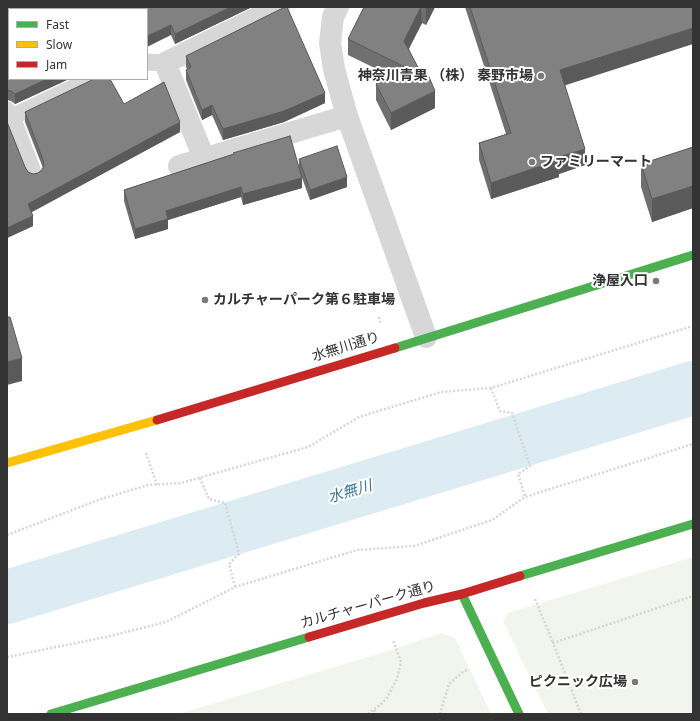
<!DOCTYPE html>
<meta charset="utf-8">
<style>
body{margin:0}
#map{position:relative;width:700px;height:721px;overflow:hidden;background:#fff;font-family:"Noto Sans",sans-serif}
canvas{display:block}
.frame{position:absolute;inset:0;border:8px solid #333;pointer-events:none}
.legend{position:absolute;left:8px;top:8px;width:140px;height:72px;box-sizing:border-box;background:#fff;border:1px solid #adadad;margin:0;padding:5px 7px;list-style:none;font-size:12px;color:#333}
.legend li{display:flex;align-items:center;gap:8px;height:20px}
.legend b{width:20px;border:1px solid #adadad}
</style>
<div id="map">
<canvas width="700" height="721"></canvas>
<div class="frame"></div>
<ul class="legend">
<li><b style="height:5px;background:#4caf50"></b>Fast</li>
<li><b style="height:5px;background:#ffc107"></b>Slow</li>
<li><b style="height:5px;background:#c62828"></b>Jam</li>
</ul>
</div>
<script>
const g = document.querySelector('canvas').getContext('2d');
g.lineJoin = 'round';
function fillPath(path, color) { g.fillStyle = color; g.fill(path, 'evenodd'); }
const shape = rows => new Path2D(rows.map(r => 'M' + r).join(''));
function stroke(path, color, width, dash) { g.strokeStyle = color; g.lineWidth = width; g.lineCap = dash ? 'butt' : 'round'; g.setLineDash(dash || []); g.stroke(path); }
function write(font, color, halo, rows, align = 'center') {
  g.font = font + ' "Noto Sans","Noto Sans JP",sans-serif'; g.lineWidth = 4; g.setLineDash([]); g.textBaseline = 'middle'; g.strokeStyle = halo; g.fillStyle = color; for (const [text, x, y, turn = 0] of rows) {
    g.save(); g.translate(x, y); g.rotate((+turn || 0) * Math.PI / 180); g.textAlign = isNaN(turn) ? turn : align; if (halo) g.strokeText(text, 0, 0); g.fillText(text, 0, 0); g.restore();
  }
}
const green = shape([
 [693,557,693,714,548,714,503,621,508,613],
 [441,633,455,638,491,714,179,714,388,651]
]);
const river = shape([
 [7,597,693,388]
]);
const path = shape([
 [379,317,381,324],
 [491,388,500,411,512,413,530,466,518,474,525,497],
 [146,453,157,485],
 [200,478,209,499,225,503,239,554,229,564,235,587],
 [7,535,101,499,148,485,181,483,308,447,359,417,441,392,491,388,693,326],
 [535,599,553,643],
 [7,657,106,637,166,622,235,587,357,550,414,546,492,520,525,497,693,444],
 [374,710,377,714],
 [368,714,380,705,387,698,397,679,401,662,393,640],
 [440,714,449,684,463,672,468,669],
 [581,714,553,643,693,596]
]);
const lane = shape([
 [147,62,165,63],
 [7,110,12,117,34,174],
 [12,117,92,79]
]);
const street = shape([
 [338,7,333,17,330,43,334,69,347,116,426,337],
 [204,158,165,63,279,7],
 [179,166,347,116]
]);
const fast = shape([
 [395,348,693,255],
 [520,576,693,524],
 [462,594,519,714],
 [51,714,309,637]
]);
const slow = shape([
 [7,463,157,420]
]);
const jam = shape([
 [157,420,395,348],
 [309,637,424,603,462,594,520,576]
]);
const wall = shape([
 [12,7,252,7,175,44,171,35,147,9,9,79,69,79,15,104,11,101,7,100,7,9],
 [364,7,435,7,426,25,422,23,409,49,435,108,391,130,376,100,376,84,391,76,348,55,348,39],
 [465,7,693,7,565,85,585,165,559,174,559,177,491,199,479,160,479,143,506,134],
 [186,56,325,103,284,122,223,140,212,115,202,120,186,80,186,70,187,69,186,67],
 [124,104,180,132,32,212,33,226,7,238,7,122,25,167,28,172,33,174,38,173,42,170,43,168,25,122,25,112],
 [693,147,693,208,652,222,641,187,641,164],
 [233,153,299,168,299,159,347,187,310,200,301,175,302,188,243,205,241,197,168,220,168,229,135,239,124,201,124,190,233,154]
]);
const shadedWall = shape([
 [231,7,252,7,175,44,175,34],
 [421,7,422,23,404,57,404,41],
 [426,7,435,7,426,25],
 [171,25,171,35,147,47,147,36],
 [693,28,693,44,560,87,560,70],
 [47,79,69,79,15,104,15,94],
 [435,91,435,108,391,130,391,113],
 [325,93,325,103,284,122,223,140,223,129],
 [212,105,212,115,202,120,202,110],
 [180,122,180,132,28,214,28,204],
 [585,149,585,165,559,174,559,177,491,199,491,183,559,157],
 [347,177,347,187,310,200,310,190],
 [302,178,302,188,243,205,243,194],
 [693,186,693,208,652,222,652,199],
 [241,187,241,197,168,220,168,229,135,239,135,229,166,211],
 [33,216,33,226,7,238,7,228],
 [22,358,22,381,7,385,7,362]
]);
const building = shape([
 [12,7,231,7,175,34,171,25,147,36,147,9,9,9,9,79,47,79,15,94,11,91,7,90,7,9,12,7],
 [285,7,287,7,325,93,284,111,223,129,212,105,202,110,186,70,191,67,186,56,285,7],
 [364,7,421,7,404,41,420,71,426,70,435,91,391,113,376,84,407,68,348,39,364,7],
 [470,7,693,7,693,28,560,70,585,149,559,157,559,160,491,183,479,143,511,133,470,7],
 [94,79,110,79,124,104,164,82,180,122,28,204,33,216,7,228,7,122,25,167,28,172,33,174,38,173,42,170,44,165,43,160,25,112,94,79],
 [290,136,302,178,243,194,241,187,166,211,168,219,135,229,124,190,234,154,233,153,290,136],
 [337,146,347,177,310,190,299,159,337,146],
 [693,147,693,186,652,199,641,164,693,147],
 [7,317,10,317,22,358,7,362,7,317]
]);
const markers = [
 [541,76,4,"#7a7a7a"],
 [532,162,4,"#7a7a7a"],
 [656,281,4,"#7a7a7a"],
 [205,300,4,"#7a7a7a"],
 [635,682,4,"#7a7a7a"]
];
const poiNames = [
 ["神奈川青果 （株） 秦野市場",533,76],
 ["ファミリーマート",540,162,"left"],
 ["浄屋入口",648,281],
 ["カルチャーパーク第６駐車場",213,300,"left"],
 ["ピクニック広場",627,682]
];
const streetNames = [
 ["水無川通り",346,347,-17],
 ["カルチャーパーク通り",368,605,-16]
];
const waterNames = [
 ["水無川",350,492,-17]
];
fillPath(green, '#f1f5ed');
stroke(river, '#ddebf3', 54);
stroke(path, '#d6d6d6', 2.5, [2, 2]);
stroke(lane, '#d7d7d7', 17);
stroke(street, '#d7d7d7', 22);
stroke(fast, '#4caf50', 9);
stroke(slow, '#ffc107', 9);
stroke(jam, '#c62828', 9);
fillPath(wall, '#6f6f6f');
fillPath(shadedWall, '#5a5a5a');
fillPath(building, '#818181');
stroke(building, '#5a5a5a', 1);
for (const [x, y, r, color] of markers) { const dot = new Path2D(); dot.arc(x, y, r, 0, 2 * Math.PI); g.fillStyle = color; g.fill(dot); stroke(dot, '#fff', 1.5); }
write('bold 14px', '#333', '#fff', poiNames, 'right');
write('14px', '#333', '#fff', streetNames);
write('italic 15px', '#3f7597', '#fff', waterNames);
</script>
